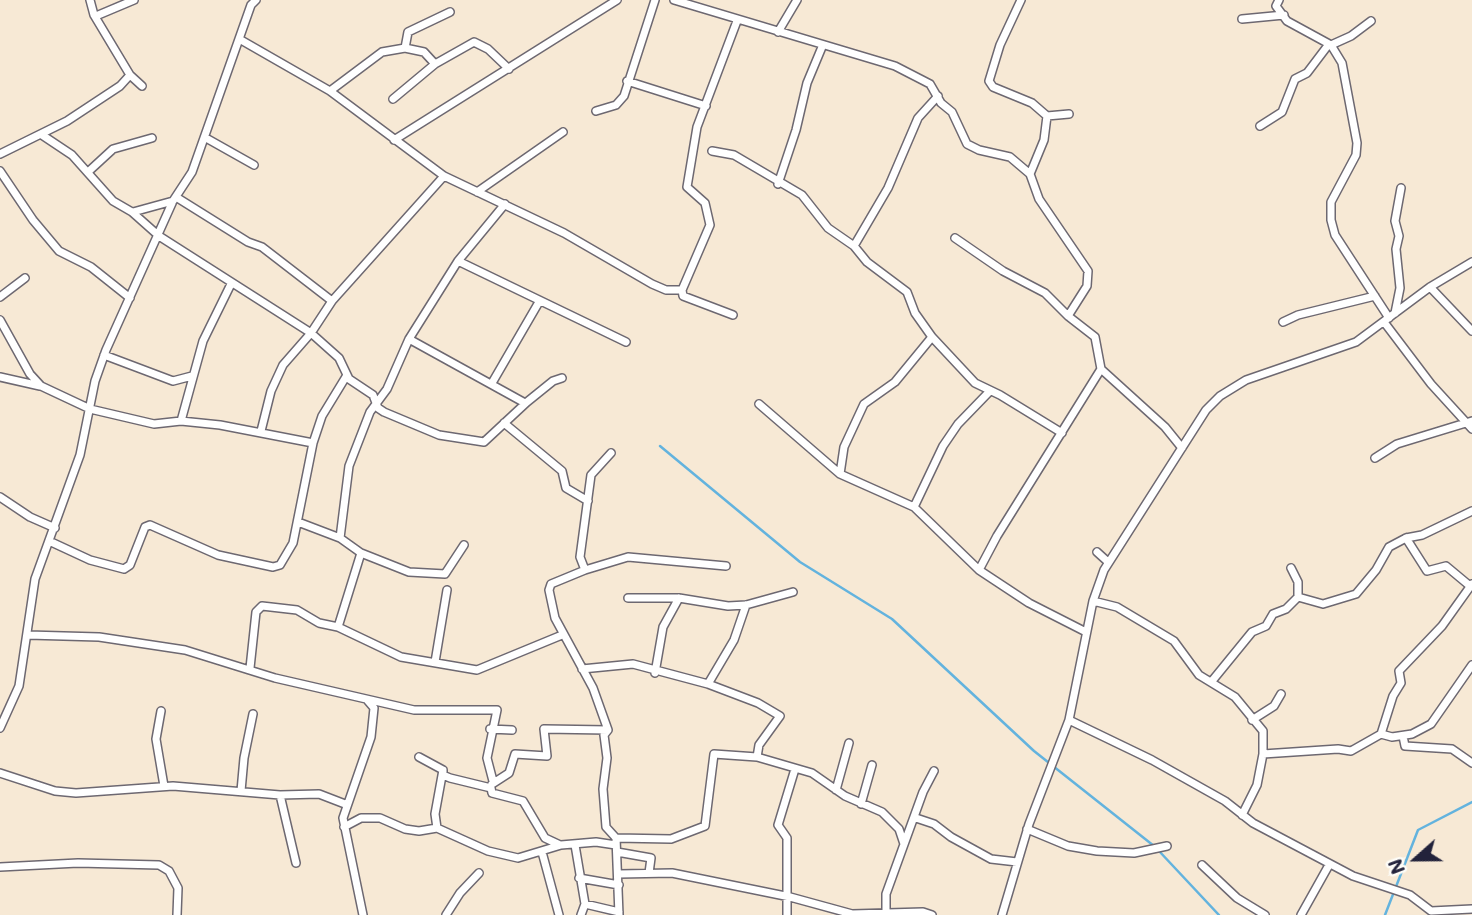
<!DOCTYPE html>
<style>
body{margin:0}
#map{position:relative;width:1472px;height:915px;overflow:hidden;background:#f7e9d5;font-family:Mali,sans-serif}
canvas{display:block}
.north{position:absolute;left:1381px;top:824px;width:70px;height:70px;-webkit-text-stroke:5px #fdfcf7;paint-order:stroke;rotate:249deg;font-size:19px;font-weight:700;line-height:28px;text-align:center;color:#22223b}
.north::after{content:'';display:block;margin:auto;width:24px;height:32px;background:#22223b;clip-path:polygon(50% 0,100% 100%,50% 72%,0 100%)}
</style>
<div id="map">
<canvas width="1472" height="915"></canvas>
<div class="north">N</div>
</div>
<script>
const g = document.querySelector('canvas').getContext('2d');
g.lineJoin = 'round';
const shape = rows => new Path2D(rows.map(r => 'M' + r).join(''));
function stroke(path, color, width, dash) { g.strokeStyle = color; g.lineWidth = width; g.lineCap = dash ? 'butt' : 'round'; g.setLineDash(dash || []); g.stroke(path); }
const stream = shape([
 [660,446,800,562,892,619,1034,751,1154,846],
 [1159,851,1219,915],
 [1385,915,1418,830,1472,802]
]);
const minor = shape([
 [90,0,94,15,130,75,142,86],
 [674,0,895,66,930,84,941,103,952,112,967,144,979,150,1010,157,1030,174,1044,140,1047,116,1032,103,993,87,989,81,1000,45,1021,0],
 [1279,0,1276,6,1287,21,1331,45,1342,63,1357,143,1356,155,1331,202,1331,220,1335,235,1389,318],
 [96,16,134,0],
 [1242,19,1284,15],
 [778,32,797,0],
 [241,40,330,91,444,176,564,233,652,284,666,290,682,290,683,296,733,315],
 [1331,45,1351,36,1371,21],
 [405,48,408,32,450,12],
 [627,81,706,106],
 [330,91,382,52,405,48,424,52,435,64],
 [393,99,435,64,474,42,488,49,509,69],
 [596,111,616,105,624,96,655,0],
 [1047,116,1069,114],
 [1260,126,1282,112,1295,79,1307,73,1329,44],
 [42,135,72,155,113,201,132,212,159,236,311,333,339,358,349,379,373,395,378,408,384,412,439,435,484,442,527,402,553,381,562,378],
 [206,138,254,165],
 [394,140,617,0],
 [712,151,734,155,802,195,828,228,854,246,867,262,907,292,915,313,932,337,975,383,1000,395,1062,433],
 [0,154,67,121,120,86,130,75],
 [0,171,33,220,59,251,91,267,130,298],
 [88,172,113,149,152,138],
 [1030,174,1039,199,1088,271,1087,286,1068,316,1095,337,1101,369,1165,427,1182,448],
 [778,184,796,130,807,83,822,47],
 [477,192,563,132],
 [176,197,248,242,262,247,332,301],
 [133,212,173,201],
 [955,238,1003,271,1045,293,1068,316],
 [854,246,888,188,918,118,938,96],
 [458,261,626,342],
 [1430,287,1472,331],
 [682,290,710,225,705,203,687,187,697,127,737,21],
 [0,297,25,278],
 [1395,313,1400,288,1396,249,1399,236,1395,221,1401,188],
 [0,320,30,374,41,386,90,409,154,424,181,421,220,425,313,443],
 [1283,322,1298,315,1375,296],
 [1384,322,1431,384,1472,429],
 [409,339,525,403],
 [104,355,173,381,192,376],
 [0,377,40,386],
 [492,383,539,302],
 [759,404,840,474,914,507,979,570,1029,603,1086,632],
 [181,421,203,341,231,284],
 [504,423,562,471,566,488,588,501],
 [261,431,271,391,283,365,311,333,332,301,444,176],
 [611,453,591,475,580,557,585,570,551,584,549,590,555,618,593,688,608,730,604,735,607,758,603,789,606,827,616,838,619,915],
 [1375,458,1397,444,1472,421],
 [840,474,844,447,864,404,895,382,932,337],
 [0,497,30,517,55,528],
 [914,507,943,446,958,424,989,392],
 [298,522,340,538,361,553,409,572,445,574,464,545],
 [340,538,349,466,370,412,387,389,409,339,458,261,505,204],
 [1406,538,1422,535,1472,511],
 [49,541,90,560,124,569,130,565,145,527,150,525,218,555,273,567,280,565,293,543,313,443,322,416,347,375],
 [1097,552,1108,562],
 [585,570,628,557,726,566],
 [979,570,997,536,1101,369],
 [1298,597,1323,604,1356,594,1376,570,1389,547,1406,538,1427,571,1446,566,1470,586],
 [628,598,679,598,728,606,746,605,793,592],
 [1093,601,1117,607,1174,641,1199,675,1235,697,1263,731,1263,754,1257,785,1242,815],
 [338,627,361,553],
 [28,635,99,637,185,650,275,678,414,710,497,710,487,758,493,781],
 [435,662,447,590],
 [250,668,256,612,262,606,297,610,319,623,338,627,401,657,477,670,562,635],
 [582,669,633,664,708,684,758,703,780,716,759,745,757,757],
 [655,673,663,627,679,598],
 [1212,681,1252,632,1266,626,1273,614,1286,609,1298,597,1298,582,1291,568],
 [708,684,734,640,746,605],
 [161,711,156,739,164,786],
 [1069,720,1152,760,1225,801,1253,823,1353,876,1410,895,1431,911,1472,909],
 [1252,720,1274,706,1281,694],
 [0,728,19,686,35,579,80,455,95,381,106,350,173,201,192,172,251,5,256,0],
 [490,729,512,730],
 [1381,734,1393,696,1401,683,1399,671,1442,626,1472,584],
 [1403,736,1405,746,1452,749,1472,763],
 [1263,754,1338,749,1351,751,1381,734,1392,737,1412,734,1431,724,1472,665],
 [419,757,443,770,443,775,450,778,491,788,492,793,523,801,545,838,560,845],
 [0,773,55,791,76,793,173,786,280,795,319,794,345,804],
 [492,784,509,773,515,754,547,756,544,729,608,730],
 [836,790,849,743],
 [241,791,244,758,253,714],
 [280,795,296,863],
 [861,804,872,765],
 [916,818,934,824,951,837,991,859,1017,862],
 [344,827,361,818,380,818,405,829,419,831,437,828,488,851,518,858,561,845,596,842,616,845],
 [437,828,435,814,443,770],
 [1027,829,1068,846,1097,851,1134,853,1167,846],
 [616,838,671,839,705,826,714,754,757,757,812,773,845,796,882,812,899,829,904,844],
 [575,845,585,904],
 [542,852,559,915],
 [617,852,651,858,649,873],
 [1202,865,1237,898,1265,915],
 [0,867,78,863,159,865,169,871,178,888,177,915],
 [619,874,672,873,790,897,852,914,923,912,932,915],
 [579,878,619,885],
 [886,913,886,894,923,792,934,771],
 [363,915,343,818,371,737,374,708,368,701],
 [446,915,460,893,479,873],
 [581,915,585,904,619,912],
 [787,915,787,838,778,825,795,769],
 [1002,915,1029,824,1069,720,1093,601,1104,570,1206,410,1220,396,1246,380,1356,342,1430,287,1472,262],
 [1301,915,1329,865]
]);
stroke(stream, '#63b3de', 2.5);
stroke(minor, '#6d6871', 10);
stroke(minor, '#fff', 7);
</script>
